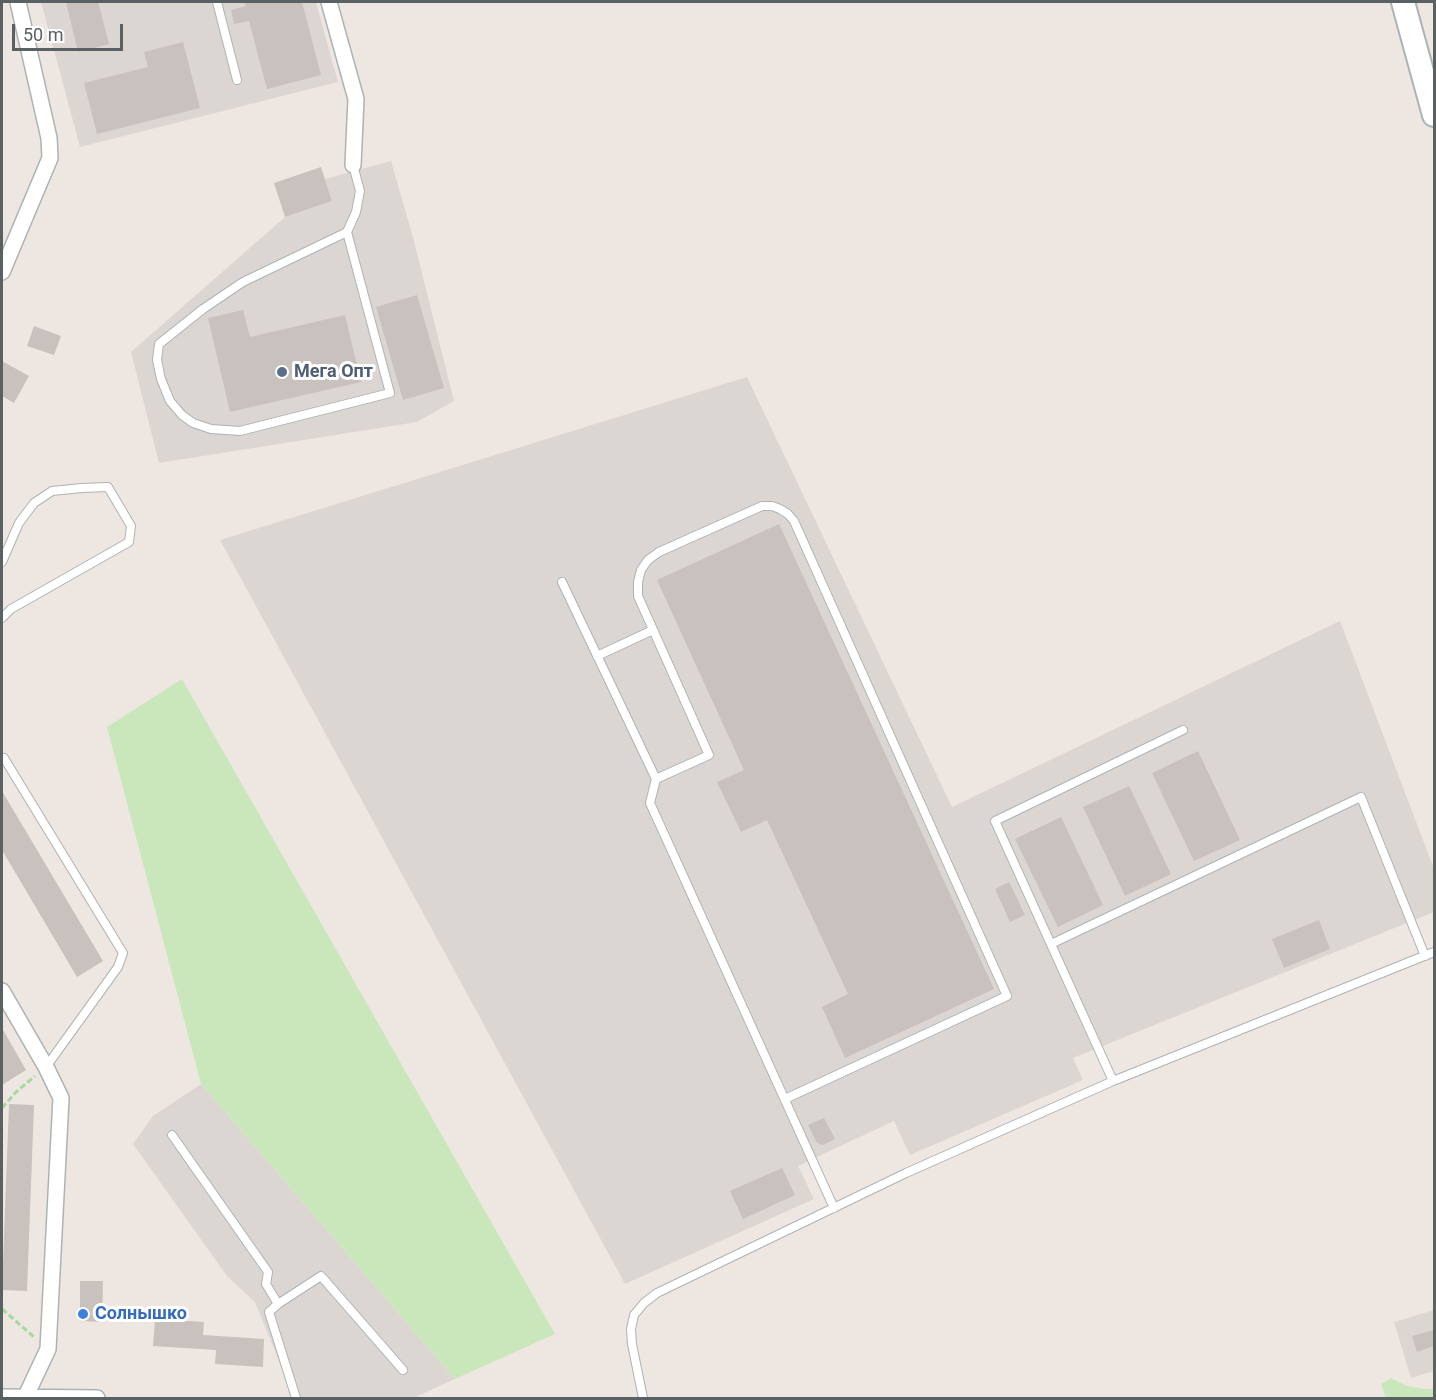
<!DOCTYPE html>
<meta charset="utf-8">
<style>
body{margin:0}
#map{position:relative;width:1436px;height:1400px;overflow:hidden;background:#eee6e1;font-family:Roboto,sans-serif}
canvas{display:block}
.frame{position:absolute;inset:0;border:3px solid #596163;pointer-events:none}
.scale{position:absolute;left:12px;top:24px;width:111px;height:27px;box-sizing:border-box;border:3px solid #596163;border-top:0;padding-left:8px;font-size:18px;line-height:21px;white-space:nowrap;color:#596163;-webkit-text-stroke:4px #fff;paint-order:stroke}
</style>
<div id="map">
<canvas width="1436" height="1400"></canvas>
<div class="frame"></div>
<div class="scale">50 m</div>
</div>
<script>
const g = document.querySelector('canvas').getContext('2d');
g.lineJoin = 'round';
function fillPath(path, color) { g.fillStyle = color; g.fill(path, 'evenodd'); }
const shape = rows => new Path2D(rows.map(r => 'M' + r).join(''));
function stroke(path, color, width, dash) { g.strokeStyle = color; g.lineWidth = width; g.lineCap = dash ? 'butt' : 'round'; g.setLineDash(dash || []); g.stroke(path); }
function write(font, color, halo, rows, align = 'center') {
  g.font = font + ' Roboto,sans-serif'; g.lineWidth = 6; g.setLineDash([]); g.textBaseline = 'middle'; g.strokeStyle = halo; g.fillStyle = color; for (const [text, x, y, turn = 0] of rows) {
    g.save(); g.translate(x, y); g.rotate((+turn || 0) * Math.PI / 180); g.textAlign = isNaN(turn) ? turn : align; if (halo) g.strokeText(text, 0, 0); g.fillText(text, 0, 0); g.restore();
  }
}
const industrial = shape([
 [41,2,316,2,338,82,80,147],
 [391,161,414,241,454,401,417,422,159,463,131,352,285,217,332,201,325,179],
 [747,377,952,807,1340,621,1434,869,1434,912,1073,1058,1083,1080,910,1155,894,1121,798,1166,814,1199,625,1284,220,540],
 [201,1084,455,1379,413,1398,294,1398,255,1302,227,1276,133,1144,153,1116],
 [1434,1310,1434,1371,1411,1378,1394,1322]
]);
const green = shape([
 [182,679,555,1334,455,1379,201,1084,107,727],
 [1391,1378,1407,1386,1424,1389,1434,1389,1434,1398,1386,1398,1381,1384]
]);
const building = shape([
 [66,2,98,2,109,44,78,52],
 [244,2,302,2,321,75,267,89,249,21,234,24,231,10,246,6],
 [183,42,200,108,97,134,84,83,148,67,144,52],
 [321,167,332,201,285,217,274,183],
 [417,295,444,388,403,400,376,307],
 [243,310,250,337,345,315,361,382,230,412,208,318],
 [34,326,61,336,54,355,27,346],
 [2,361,29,376,14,403,2,396],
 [779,524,994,989,845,1058,822,1007,848,994,767,820,741,832,717,782,744,770,657,580],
 [1198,751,1240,840,1194,861,1152,773],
 [1129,786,1171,874,1125,896,1083,807],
 [2,791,103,961,77,977,2,850],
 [1061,817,1103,905,1058,927,1015,839],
 [1009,882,1025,915,1010,922,995,889],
 [1319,920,1330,949,1284,968,1272,939],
 [2,1028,26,1070,2,1085],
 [9,1104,34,1105,27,1291,2,1290],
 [824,1118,835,1139,823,1145,817,1143,808,1125],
 [782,1168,795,1195,743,1219,730,1191],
 [80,1281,103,1281,102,1322,80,1321],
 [155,1319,204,1322,203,1335,264,1339,263,1367,215,1364,216,1350,153,1346],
 [1434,1330,1434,1346,1417,1352,1412,1336]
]);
const path = shape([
 [2,1108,16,1092,35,1076],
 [2,1309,34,1337]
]);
const lane = shape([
 [217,2,237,80],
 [347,232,390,393,240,431,211,429,193,423,182,415,170,401,161,379,157,360,159,344,203,309,243,282,347,232,356,212,360,191,353,165],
 [2,562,19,523,34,503,52,491,82,488,108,487,131,526,129,542,11,609,2,618],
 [562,582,656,779,650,803,834,1208],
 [597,656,653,630],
 [2,759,4,758,123,953,118,967,46,1067],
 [656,779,709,755,638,596,638,582,641,570,648,560,659,552,762,506,772,506,780,509,788,514,794,521,1007,996,785,1099],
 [1051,944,1361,797,1425,956],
 [1113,1081,995,821,1183,730],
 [172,1135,268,1272,266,1284,278,1304],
 [296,1398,269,1312,278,1304,321,1276,403,1370],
 [643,1398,632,1344,631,1329,634,1315,644,1303,657,1293,906,1173,1113,1081,1434,952]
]);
const street = shape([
 [329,2,356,99,353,165],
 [2,272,50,158,49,138,18,2],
 [2,991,46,1067,61,1098,48,1349,25,1398],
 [2,1397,97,1398]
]);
const secondary = shape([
 [1403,2,1434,115]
]);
const markers = [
 [282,372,6,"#5c6f8a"],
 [83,1314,6,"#3f7fe0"]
];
const serviceNames = [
 ["Мега Опт",294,372]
];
const shopNames = [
 ["Солнышко",95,1314]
];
fillPath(industrial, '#dcd6d3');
fillPath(green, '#cae7bb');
fillPath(building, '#c8c1be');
stroke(lane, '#adb3b5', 10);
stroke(street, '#adb3b5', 18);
stroke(secondary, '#acb3b6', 26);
stroke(path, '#a3da9d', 3, [6, 3]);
stroke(lane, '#fff', 8);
stroke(street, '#fff', 15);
stroke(secondary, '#fff', 22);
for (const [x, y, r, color] of markers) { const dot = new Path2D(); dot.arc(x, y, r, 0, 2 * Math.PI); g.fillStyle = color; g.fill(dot); stroke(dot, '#fff', 2); }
write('bold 18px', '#4e5e75', '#fff', serviceNames, 'left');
write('bold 18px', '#366cbe', '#fff', shopNames, 'left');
</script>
